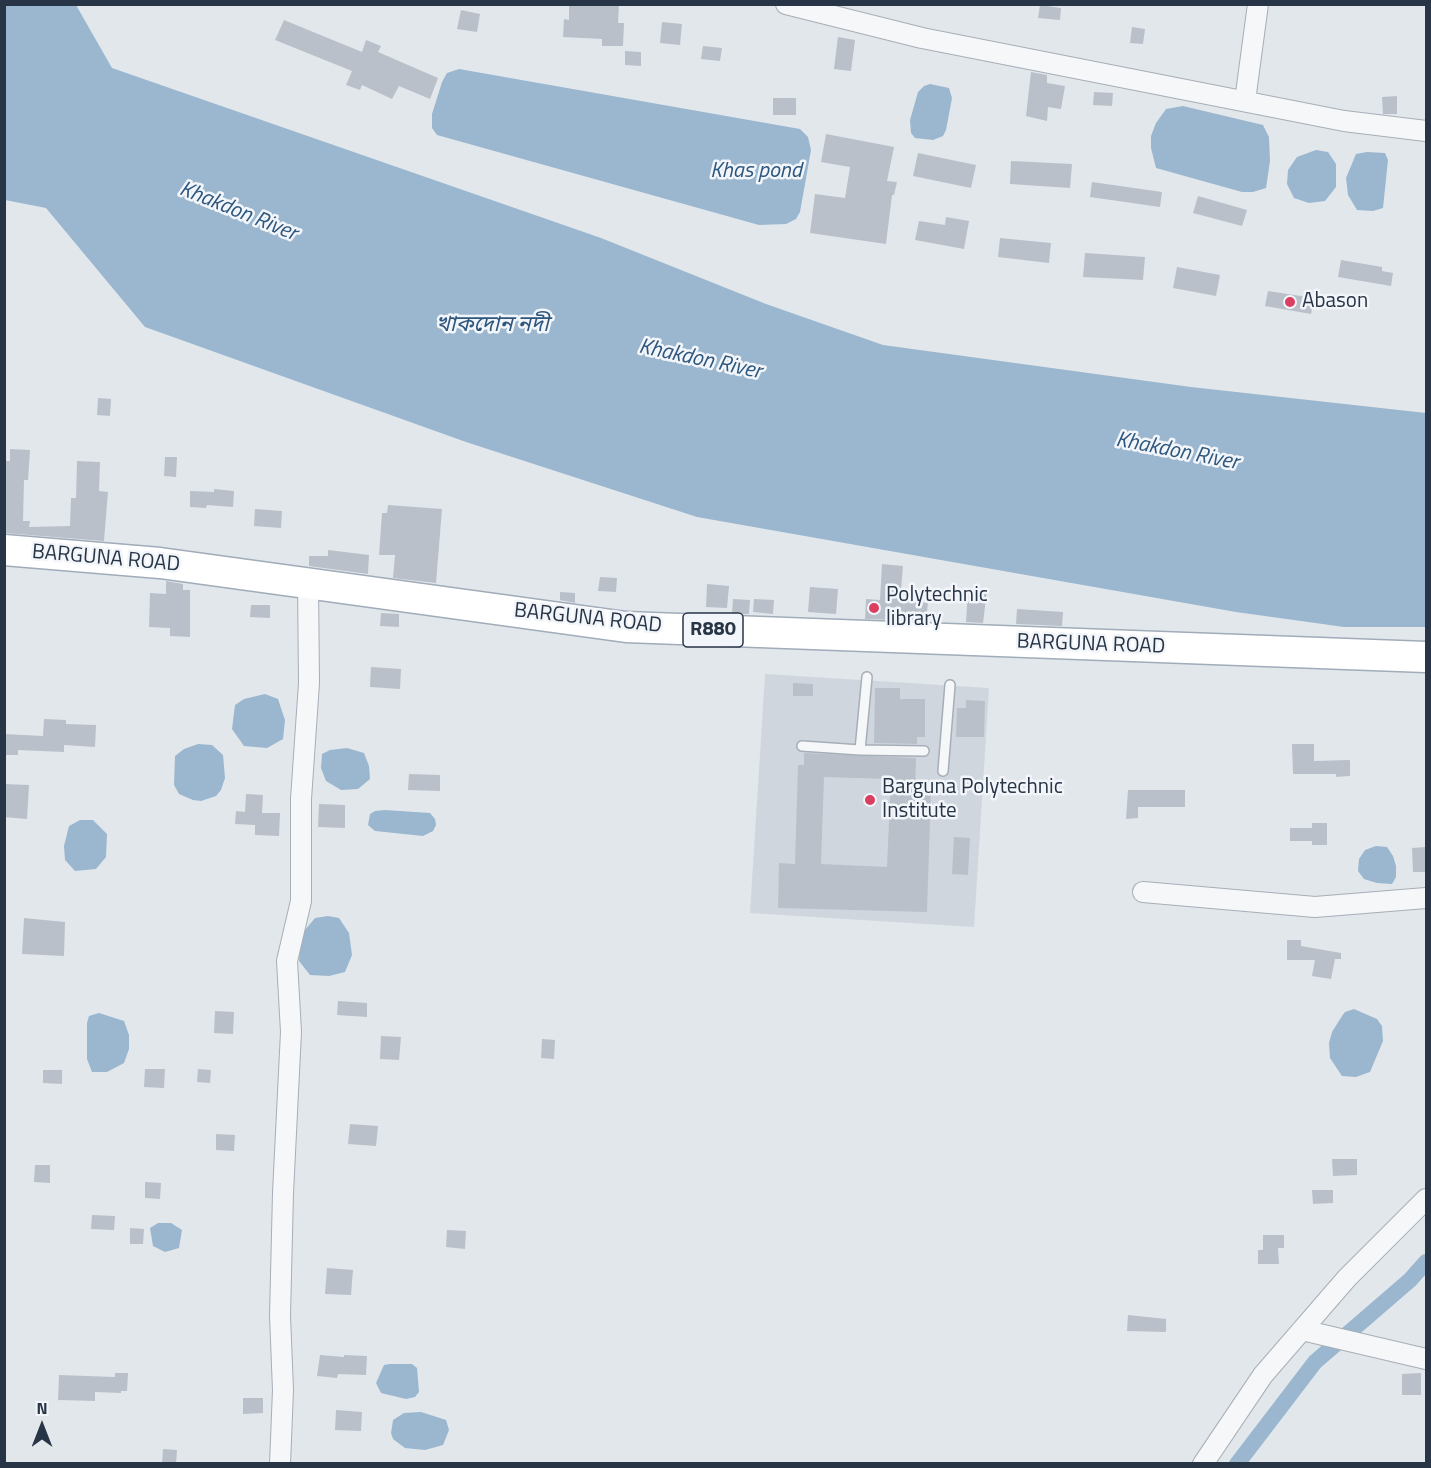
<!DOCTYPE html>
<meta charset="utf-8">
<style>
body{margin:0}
#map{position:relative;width:1431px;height:1468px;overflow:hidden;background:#e2e7ec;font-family:"Titillium Web",sans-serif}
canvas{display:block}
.frame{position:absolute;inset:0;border:6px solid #283546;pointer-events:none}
.north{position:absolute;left:12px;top:1396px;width:60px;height:60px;-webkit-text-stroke:4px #f2f5f9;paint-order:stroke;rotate:0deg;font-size:16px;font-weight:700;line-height:24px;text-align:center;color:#283546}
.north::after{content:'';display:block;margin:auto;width:21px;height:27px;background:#283546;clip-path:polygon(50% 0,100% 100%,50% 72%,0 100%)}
</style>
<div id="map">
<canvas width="1431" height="1468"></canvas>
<div class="frame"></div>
<div class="north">N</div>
</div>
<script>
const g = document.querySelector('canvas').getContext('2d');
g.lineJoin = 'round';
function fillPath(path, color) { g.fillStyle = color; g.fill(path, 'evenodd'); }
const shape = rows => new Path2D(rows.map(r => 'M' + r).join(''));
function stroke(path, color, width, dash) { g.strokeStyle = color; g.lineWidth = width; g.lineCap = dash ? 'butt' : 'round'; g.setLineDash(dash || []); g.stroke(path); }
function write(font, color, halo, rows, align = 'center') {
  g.font = font + ' "Titillium Web","Noto Sans Bengali",sans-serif'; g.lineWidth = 5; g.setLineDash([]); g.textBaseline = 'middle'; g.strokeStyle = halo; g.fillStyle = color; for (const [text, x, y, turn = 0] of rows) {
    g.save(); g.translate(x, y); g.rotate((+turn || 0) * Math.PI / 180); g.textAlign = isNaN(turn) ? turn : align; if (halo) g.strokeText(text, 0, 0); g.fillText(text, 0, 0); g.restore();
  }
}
const built = shape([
 [765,674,989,688,974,927,750,913]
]);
const water = shape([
 [4,5,76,5,112,68,601,238,766,304,883,345,1191,387,1426,413,1426,627,1344,627,1236,612,697,517,466,442,145,327,46,208,5,200],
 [459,69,800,129,808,137,811,150,800,212,796,219,786,224,759,225,437,135,432,128,432,114,442,82,447,73],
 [930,84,949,88,952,98,946,130,943,136,933,140,915,138,911,133,910,120,918,92,924,86],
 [1183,106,1263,125,1269,137,1270,161,1266,188,1253,192,1242,192,1156,168,1151,148,1151,136,1156,123,1166,109],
 [1316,150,1328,152,1336,164,1336,187,1325,201,1309,203,1294,198,1287,184,1288,170,1297,157],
 [1367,152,1385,153,1388,160,1383,208,1373,211,1357,210,1348,195,1346,178,1356,154],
 [265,694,278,699,285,720,283,739,267,748,244,746,232,729,235,705,244,699],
 [198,744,212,745,223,755,225,778,221,790,216,796,201,801,193,800,179,794,174,785,175,756,184,749],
 [347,748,364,753,369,766,370,779,358,789,341,790,326,781,321,768,322,754,330,750],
 [385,810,430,813,435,819,436,825,433,831,423,836,375,831,368,825,370,814,375,811],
 [80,820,93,820,107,834,106,857,96,869,75,871,65,860,64,846,69,826],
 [1376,846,1387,847,1393,856,1396,866,1396,877,1392,884,1377,883,1364,879,1358,871,1359,859,1365,850],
 [328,916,339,918,349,933,352,955,345,972,329,976,310,975,299,961,300,944,305,930,315,918],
 [1354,1009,1377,1019,1382,1026,1383,1041,1370,1072,1356,1077,1342,1076,1330,1058,1329,1043,1332,1032,1342,1016,1345,1012],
 [99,1013,124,1021,129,1035,129,1049,124,1063,107,1072,92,1072,87,1059,87,1023,89,1016],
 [158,1223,171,1223,182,1230,179,1248,165,1252,153,1246,150,1228],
 [390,1364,412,1364,417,1368,419,1392,415,1397,406,1399,381,1393,376,1383,384,1365],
 [421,1412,446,1420,449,1430,443,1445,425,1450,405,1448,393,1439,391,1433,393,1420,404,1413]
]);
const canal = shape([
 [1237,1464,1315,1362,1410,1280,1426,1262]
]);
const building = shape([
 [569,4,619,4,618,23,624,23,623,46,602,46,602,39,563,37,564,19,569,20],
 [1040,5,1061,8,1060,20,1038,18],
 [461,10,480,14,477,32,457,29],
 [284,20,362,52,366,40,381,46,378,52,438,78,430,99,399,86,392,99,362,85,360,90,346,85,352,71,275,40],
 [662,22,682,24,680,45,660,43],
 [1132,27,1145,29,1143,44,1130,43],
 [838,37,855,40,851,71,834,69],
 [703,46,722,48,720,61,701,59],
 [625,51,641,52,641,66,625,65],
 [1031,72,1047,75,1047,83,1065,86,1061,109,1048,107,1047,121,1026,116],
 [1094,92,1113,93,1112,106,1093,105],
 [1397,96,1397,114,1383,114,1382,97],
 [773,98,796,98,796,115,773,115],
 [826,134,894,147,887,181,897,182,894,195,892,195,886,244,810,233,815,194,845,198,850,167,821,162],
 [918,153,976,165,971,188,913,176],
 [1011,161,1072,164,1070,188,1010,184],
 [1092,182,1162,192,1160,207,1090,197],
 [1198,196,1247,210,1242,226,1193,213],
 [946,217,969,221,964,249,915,240,919,221,945,225],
 [1000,238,1051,243,1049,263,998,257],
 [1085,253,1145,257,1143,280,1083,277],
 [1341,260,1382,267,1382,271,1393,273,1391,286,1338,277],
 [1177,267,1220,275,1216,296,1173,288],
 [1268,291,1314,298,1311,314,1265,306],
 [98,398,111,399,110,416,97,415],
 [10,449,30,450,28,480,24,480,23,521,30,521,29,527,70,526,71,498,76,498,77,461,100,462,99,491,108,492,104,541,4,533,4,461,10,461],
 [165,457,177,457,176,477,164,476],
 [214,489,234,491,233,507,207,505,206,508,190,507,190,491,214,492],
 [388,505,442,509,436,583,393,578,395,555,379,555,382,513,387,513],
 [255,509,282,511,281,528,254,526],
 [328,550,369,555,368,574,309,566,309,556,328,556],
 [882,564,903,566,900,601,928,603,926,621,865,619,866,599,880,600],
 [600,577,617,578,616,592,598,591],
 [166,581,183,584,183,590,190,590,190,637,170,636,170,628,149,627,150,593,166,594],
 [707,584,729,586,727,608,706,607],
 [810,587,838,589,836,614,808,612],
 [968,589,987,590,983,623,966,622],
 [560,592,575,593,575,603,560,600],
 [733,599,750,600,749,614,732,614],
 [754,599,774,600,773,614,753,612],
 [251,605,270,605,270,618,250,617],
 [1017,609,1063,612,1062,626,1016,624],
 [381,613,399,614,399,627,380,626],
 [371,667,401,669,400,689,370,687],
 [793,683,813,684,813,696,793,696],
 [875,688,900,688,900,699,925,699,925,737,917,737,917,744,874,743],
 [966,700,985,701,984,737,956,737,957,708,966,708],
 [44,719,66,720,66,724,96,725,95,747,64,745,64,752,18,750,18,755,4,755,4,734,43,736],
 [1292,744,1314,744,1314,761,1350,760,1350,776,1336,777,1336,774,1293,774],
 [804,753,916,758,915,790,931,790,927,912,778,908,779,863,795,864,798,765,804,765],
 [824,777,891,779,887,867,821,864],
 [409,774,440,775,440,791,408,790],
 [4,784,29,785,27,819,4,817],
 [1128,790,1185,790,1185,807,1138,807,1138,818,1126,819],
 [246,794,263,795,262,813,280,813,279,836,255,835,255,825,235,824,236,811,245,812],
 [319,804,345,805,345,828,318,827],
 [1312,823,1327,823,1327,845,1312,845,1312,841,1290,841,1290,828,1312,828],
 [954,837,970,838,968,875,952,874],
 [1426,847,1426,872,1413,872,1412,848],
 [24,918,65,922,64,956,22,954],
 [1287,940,1301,940,1301,946,1341,953,1341,959,1335,959,1331,979,1312,976,1315,960,1287,960],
 [338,1001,367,1003,367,1017,337,1015],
 [215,1011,234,1012,233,1034,214,1033],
 [381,1036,401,1037,399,1060,380,1059],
 [542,1039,555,1040,554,1059,541,1058],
 [145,1069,165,1069,164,1088,144,1087],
 [198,1069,211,1070,210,1083,197,1082],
 [43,1070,62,1070,62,1084,43,1083],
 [350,1124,378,1126,376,1146,348,1144],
 [216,1134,235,1135,234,1151,216,1150],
 [1332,1159,1357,1159,1357,1175,1333,1176],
 [35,1165,50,1165,50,1183,34,1182],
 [145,1182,161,1183,160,1199,145,1198],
 [1312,1190,1333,1190,1333,1203,1313,1204],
 [92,1215,115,1216,114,1230,91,1229],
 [130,1228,144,1229,143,1244,130,1244],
 [447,1230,466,1231,465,1249,446,1247],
 [1263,1235,1284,1235,1284,1248,1278,1248,1279,1264,1258,1264,1258,1250,1263,1250],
 [327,1268,353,1270,351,1295,325,1294],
 [1128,1315,1166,1319,1166,1332,1127,1331],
 [320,1355,344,1357,344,1355,367,1356,366,1375,338,1374,337,1378,317,1376],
 [115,1373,128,1373,127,1391,121,1391,121,1393,95,1392,95,1401,58,1400,59,1375,115,1377],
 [1421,1373,1421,1395,1402,1395,1402,1374],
 [243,1398,263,1398,263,1413,243,1414],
 [336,1410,362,1412,361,1431,335,1430],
 [163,1449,177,1450,176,1464,162,1464]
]);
const lane = shape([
 [802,746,860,750,867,677],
 [860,750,924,751],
 [943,771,950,685]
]);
const street = shape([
 [786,4,922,38,1344,121,1426,131],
 [1245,101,1258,4],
 [1143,892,1315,907,1426,898],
 [1302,1330,1426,1359],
 [280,1464,283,1390,280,1316,283,1193,291,1032,287,961,301,901,301,799,309,683,308,583],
 [1203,1464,1263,1375,1347,1278,1426,1199]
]);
const primary = shape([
 [4,550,160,563,626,627,1426,657]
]);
const markers = [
 [1290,302,6,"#da3e60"],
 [874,608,6,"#da3e60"],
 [870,800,6,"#da3e60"]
];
const shields = [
 [713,630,60]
];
const shieldNames = [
 ["R880",713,630]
];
const poiNames = [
 ["Abason",1302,302],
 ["Polytechnic",886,596],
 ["library",886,620],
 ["Barguna Polytechnic",882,788],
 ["Institute",882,812]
];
const streetNames = [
 ["BARGUNA ROAD",106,559,5],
 ["BARGUNA ROAD",588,619,6],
 ["BARGUNA ROAD",1091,645,2]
];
const waterNames = [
 ["Khas pond",756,172],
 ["Khakdon River",238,212,22],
 ["খাকদোন নদী",492,326],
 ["Khakdon River",700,360,12],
 ["Khakdon River",1177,452,11]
];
fillPath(built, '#d0d6de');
fillPath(water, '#9ab7cf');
stroke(canal, '#9ab7cf', 16);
fillPath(building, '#b9c0ca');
stroke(lane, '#a6aeb7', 12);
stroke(street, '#a6aeb7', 22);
stroke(primary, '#a0acb9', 33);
stroke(lane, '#f6f7f9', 9);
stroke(street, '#f6f7f9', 20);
stroke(primary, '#fff', 30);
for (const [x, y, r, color] of markers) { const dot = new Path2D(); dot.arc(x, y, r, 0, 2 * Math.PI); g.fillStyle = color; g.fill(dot); stroke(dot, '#f2f5f9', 2); }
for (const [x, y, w] of shields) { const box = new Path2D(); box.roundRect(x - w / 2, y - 17, w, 34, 4.5); g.fillStyle = '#f2f5f9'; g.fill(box); stroke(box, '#283546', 1.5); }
write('bold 20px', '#283546', null, shieldNames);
write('21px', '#283546', '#f2f5f9', poiNames, 'left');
write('21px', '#283546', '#f2f5f9', streetNames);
write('italic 22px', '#2e577e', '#f2f5f9', waterNames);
</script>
